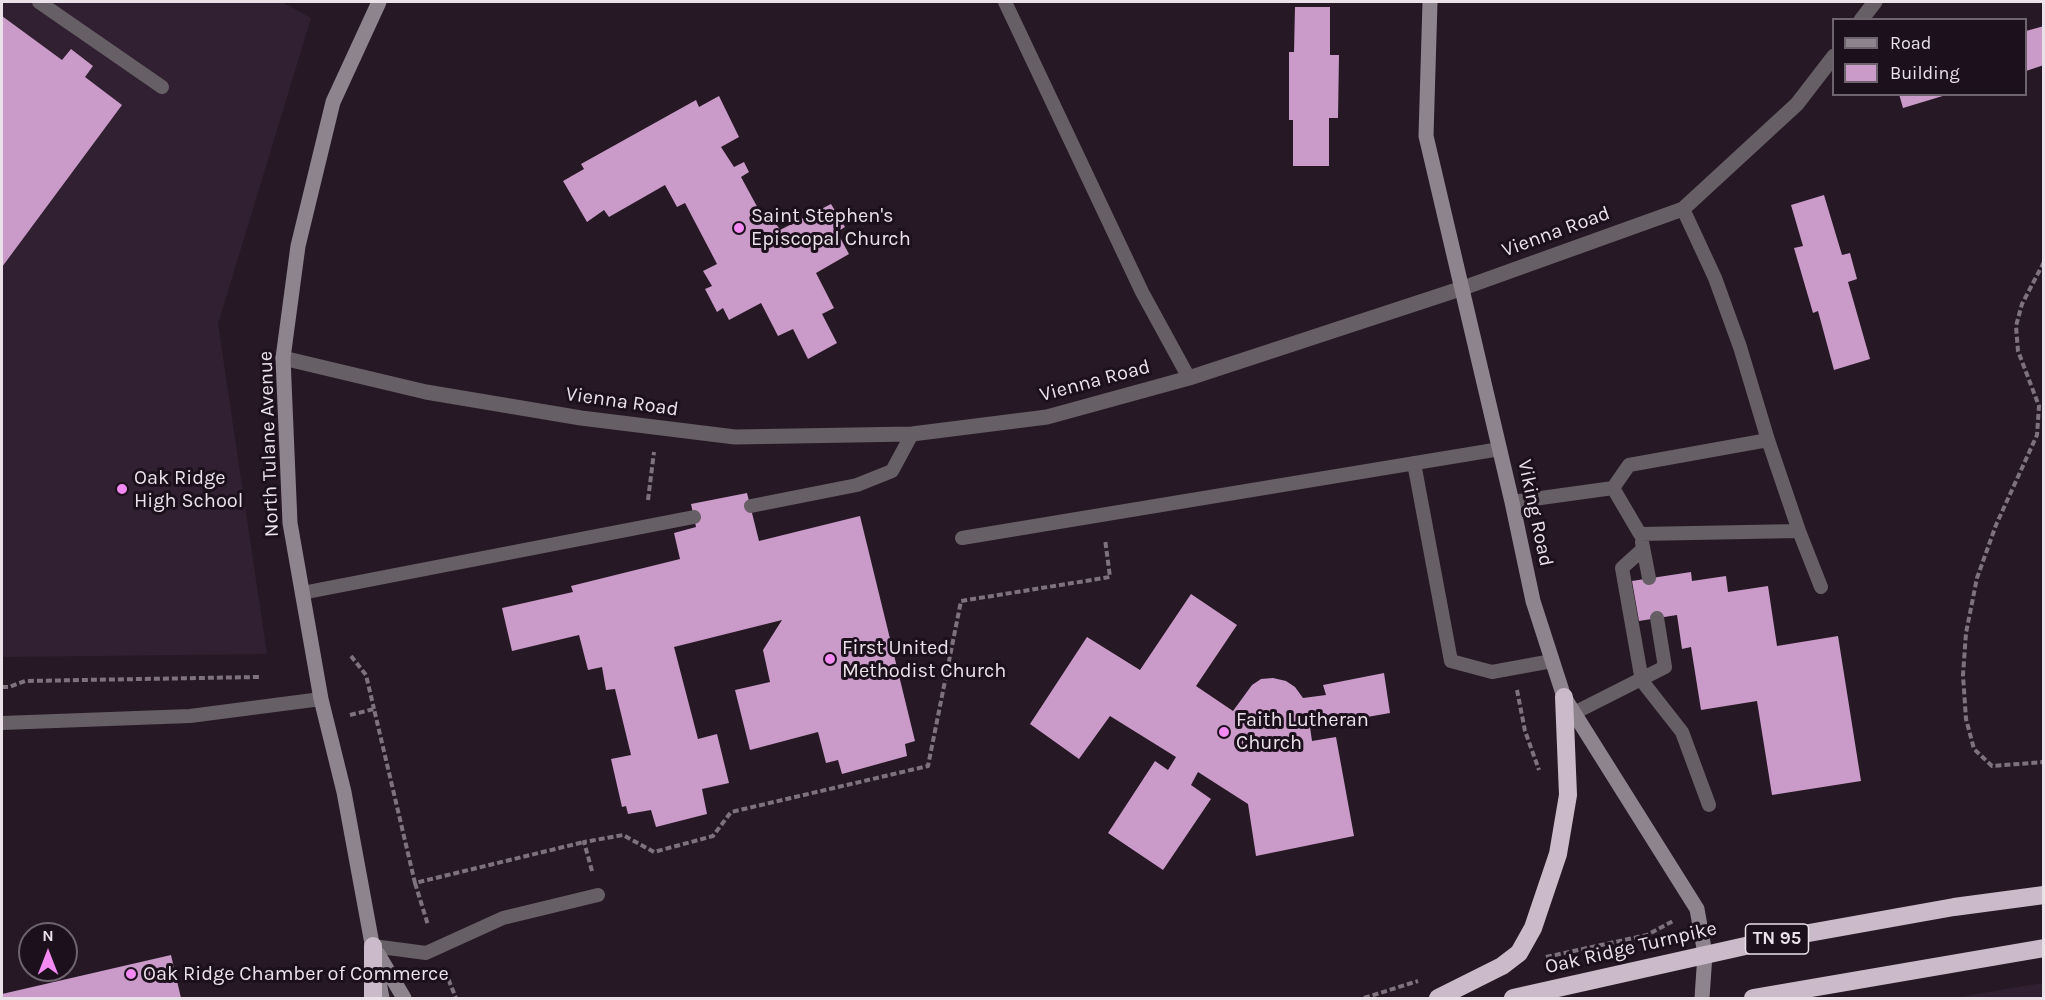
<!DOCTYPE html>
<style>
body{margin:0}
#map{position:relative;width:2045px;height:1000px;overflow:hidden;background:#261925;font-family:Karla,sans-serif}
canvas{display:block}
.frame{position:absolute;inset:0;border:3px solid #eae1e9;pointer-events:none}
.legend{position:absolute;left:1832px;top:18px;width:195px;height:78px;box-sizing:border-box;background:#1c101c;border:2px solid #6e646e;margin:0;padding:8px 10px;list-style:none;font-size:18px;color:#eae1e9}
.legend li{display:flex;align-items:center;gap:12px;height:30px}
.legend b{width:30px;border:2px solid #6e646e}
.north{position:absolute;left:18px;top:922px;width:60px;height:60px;box-sizing:border-box;background:#1c101c;border:2px solid #6e646e;border-radius:50%;rotate:0deg;font-size:16px;font-weight:700;line-height:24px;text-align:center;color:#eae1e9}
.north::after{content:'';display:block;margin:auto;width:21px;height:27px;background:#f38af2;clip-path:polygon(50% 0,100% 100%,50% 72%,0 100%)}
</style>
<div id="map">
<canvas width="2045" height="1000"></canvas>
<div class="frame"></div>
<ul class="legend">
<li><b style="height:8px;background:#8e848e"></b>Road</li>
<li><b style="height:16px;background:#ca9ac9"></b>Building</li>
</ul>
<div class="north">N</div>
</div>
<script>
const g = document.querySelector('canvas').getContext('2d');
g.lineJoin = 'round';
function fillPath(path, color) { g.fillStyle = color; g.fill(path, 'evenodd'); }
const shape = rows => new Path2D(rows.map(r => 'M' + r).join(''));
function stroke(path, color, width, dash) { g.strokeStyle = color; g.lineWidth = width; g.lineCap = dash ? 'butt' : 'round'; g.setLineDash(dash || []); g.stroke(path); }
function write(font, color, halo, rows, align = 'center') {
  g.font = font + ' Karla,sans-serif'; g.lineWidth = 6; g.setLineDash([]); g.textBaseline = 'middle'; g.strokeStyle = halo; g.fillStyle = color; for (const [text, x, y, turn = 0] of rows) {
    g.save(); g.translate(x, y); g.rotate((+turn || 0) * Math.PI / 180); g.textAlign = isNaN(turn) ? turn : align; if (halo) g.strokeText(text, 0, 0); g.fillText(text, 0, 0); g.restore();
  }
}
const built = shape([
 [2,2,282,2,311,18,218,324,267,654,2,657],
 [2043,983,2043,998,1953,998]
]);
const building = shape([
 [1295,7,1330,7,1330,55,1339,55,1338,118,1329,118,1329,166,1293,166,1293,120,1289,120,1289,52,1294,52],
 [2,16,62,60,71,49,93,66,85,77,122,105,2,267],
 [2044,26,2044,65,2026,71,2026,31],
 [1899,94,1946,94,1946,95,1903,108],
 [719,96,739,137,721,147,734,167,744,162,749,172,741,177,766,223,773,219,780,230,831,204,845,227,837,232,849,254,816,273,834,308,822,314,837,343,808,359,793,329,778,336,761,303,729,320,723,308,717,312,705,289,712,286,703,271,717,264,685,203,677,207,665,185,609,217,604,210,587,222,563,181,584,169,581,164,696,100,699,107],
 [1824,195,1842,255,1850,253,1857,279,1848,282,1870,359,1834,370,1818,311,1813,313,1794,248,1803,246,1791,205],
 [747,493,759,541,860,516,915,741,905,744,907,756,842,774,838,760,826,763,818,732,750,750,735,690,770,682,763,650,782,620,674,647,698,739,717,734,729,783,702,789,707,814,656,827,651,810,628,814,626,806,622,807,611,759,631,755,615,689,606,690,602,667,588,670,579,635,512,651,502,608,573,592,571,586,680,559,674,533,696,527,691,504],
 [1691,572,1692,581,1726,576,1728,592,1768,586,1777,646,1838,636,1861,781,1772,795,1757,701,1701,710,1691,647,1682,649,1677,615,1639,621,1632,581],
 [1191,594,1237,625,1196,686,1233,711,1252,685,1261,679,1273,678,1286,681,1295,687,1303,698,1326,695,1323,685,1384,673,1390,713,1310,727,1312,741,1336,737,1354,836,1256,856,1248,804,1198,772,1191,785,1211,799,1163,870,1108,833,1155,761,1168,770,1176,757,1110,716,1079,759,1030,724,1087,637,1140,670],
 [171,955,181,998,2,998,2,994]
]);
const path = shape([
 [2044,262,2022,304,2016,326,2018,351,2039,406,2037,435,1996,525,1977,578,1966,633,1963,675,1966,719,1974,749,1992,766,2044,762],
 [648,500,654,452],
 [351,656,366,675,374,709],
 [2,687,9,687,25,681,259,677],
 [1517,690,1525,731,1539,770],
 [350,715,374,709,415,883,584,842],
 [592,871,584,842,623,835,654,852,713,836,731,812,928,766,961,601,1110,577,1105,539],
 [415,883,428,925],
 [1546,957,1647,935,1673,921],
 [445,971,456,998],
 [1364,998,1418,981]
]);
const lane = shape([
 [39,2,162,87],
 [1005,2,1142,292,1189,378],
 [1683,209,1715,278,1740,347,1768,440],
 [1414,463,1451,661,1492,672,1552,661],
 [1512,502,1613,488,1640,534,1799,531,1768,440,1629,465,1613,488],
 [751,506,857,485,892,471,912,434],
 [1799,531,1821,587],
 [962,538,1500,449],
 [1642,542,1649,578],
 [1643,549,1622,568,1642,681,1682,732,1709,805],
 [302,593,694,517],
 [1574,713,1665,667,1657,618],
 [2,723,190,716,321,699],
 [373,946,426,953,503,918,598,895]
]);
const street = shape([
 [1861,20,1875,2],
 [283,358,426,392,581,418,735,437,912,434,1047,417,1189,378,1463,288,1683,209,1797,104,1834,56]
]);
const secondary = shape([
 [379,2,333,102,298,246,283,358,290,523,321,699,344,792,382,998],
 [1430,2,1426,136,1512,502,1533,601,1564,697,1697,909,1705,954,1702,998],
 [378,954,404,998]
]);
const highway = shape([
 [373,946,373,998],
 [1438,998,1502,966,1519,953,1533,928,1558,854,1568,795,1564,697],
 [1513,998,1781,938,1954,907,2044,895],
 [1753,998,2044,948]
]);
const markers = [
 [739,228,6,"#f38af2"],
 [122,489,6,"#f38af2"],
 [830,659,6,"#f38af2"],
 [1224,732,6,"#f38af2"],
 [131,974,6,"#f38af2"]
];
const shields = [
 [1777,939,63]
];
const shieldNames = [
 ["TN 95",1777,939]
];
const poiNames = [
 ["Saint Stephen's",751,216],
 ["Episcopal Church",751,239],
 ["Oak Ridge",134,478],
 ["High School",134,501],
 ["First United",842,648],
 ["Methodist Church",842,671],
 ["Faith Lutheran",1236,720],
 ["Church",1236,743],
 ["Oak Ridge Chamber of Commerce",143,974]
];
const streetNames = [
 ["Vienna Road",1556,232,-20],
 ["Vienna Road",1095,381,-15],
 ["Vienna Road",622,402,8],
 ["North Tulane Avenue",269,444,-92],
 ["Viking Road",1535,513,78],
 ["Oak Ridge Turnpike",1631,948,-13]
];
fillPath(built, '#312031');
fillPath(building, '#ca9ac9');
stroke(path, '#7e737d', 4, [6, 3]);
stroke(lane, '#665f65', 14);
stroke(street, '#665f65', 15);
stroke(secondary, '#8e848e', 15);
stroke(highway, '#cbbaca', 18);
for (const [x, y, r, color] of markers) { const dot = new Path2D(); dot.arc(x, y, r, 0, 2 * Math.PI); g.fillStyle = color; g.fill(dot); stroke(dot, '#1c101c', 2); }
for (const [x, y, w] of shields) { const box = new Path2D(); box.roundRect(x - w / 2, y - 15, w, 30, 4.5); g.fillStyle = '#1c101c'; g.fill(box); stroke(box, '#eae1e9', 1.5); }
write('bold 18px', '#eae1e9', null, shieldNames);
write('20px', '#eae1e9', '#1c101c', poiNames, 'left');
write('20px', '#eae1e9', '#1c101c', streetNames);
</script>
